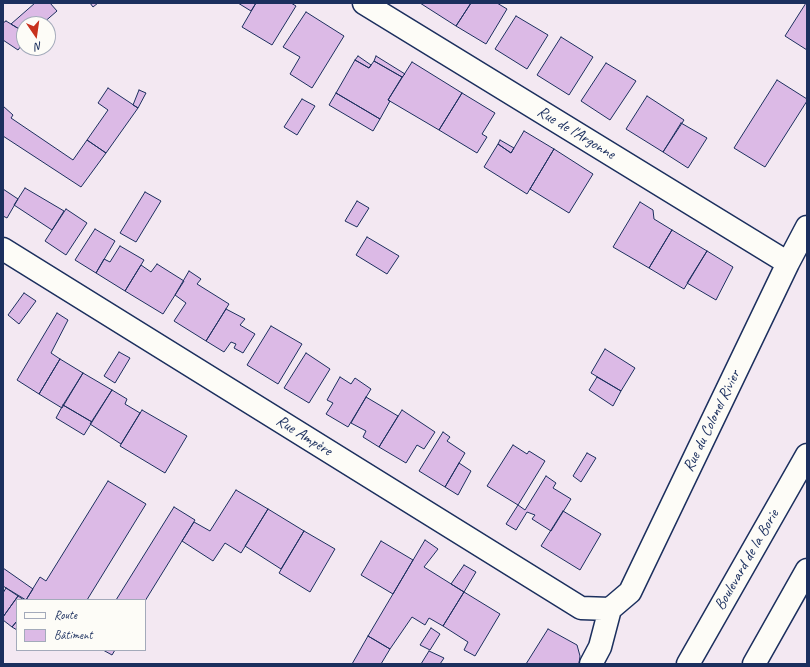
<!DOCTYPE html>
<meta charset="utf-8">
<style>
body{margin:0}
#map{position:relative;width:810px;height:667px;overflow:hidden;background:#f3e8f2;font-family:Caveat,sans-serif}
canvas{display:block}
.frame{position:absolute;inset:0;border:4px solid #1b2f5e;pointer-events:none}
.legend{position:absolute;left:16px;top:599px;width:130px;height:52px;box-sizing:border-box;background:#fdfcf7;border:1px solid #a3aaba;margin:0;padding:5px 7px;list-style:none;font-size:12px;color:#1b2f5e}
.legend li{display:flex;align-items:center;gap:8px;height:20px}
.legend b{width:20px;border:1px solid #a3aaba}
.north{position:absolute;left:16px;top:16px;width:40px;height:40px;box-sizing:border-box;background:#fdfcf7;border:1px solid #a3aaba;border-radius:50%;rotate:167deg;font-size:11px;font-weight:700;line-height:16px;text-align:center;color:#1b2f5e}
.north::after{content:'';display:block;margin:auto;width:14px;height:18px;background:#c8321e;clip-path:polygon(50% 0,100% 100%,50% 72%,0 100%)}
</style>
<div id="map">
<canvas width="810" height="667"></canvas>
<div class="frame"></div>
<ul class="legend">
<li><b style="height:5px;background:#fdfcf7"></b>Route</li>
<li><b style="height:11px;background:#dcbae6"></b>Bâtiment</li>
</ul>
<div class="north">N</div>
</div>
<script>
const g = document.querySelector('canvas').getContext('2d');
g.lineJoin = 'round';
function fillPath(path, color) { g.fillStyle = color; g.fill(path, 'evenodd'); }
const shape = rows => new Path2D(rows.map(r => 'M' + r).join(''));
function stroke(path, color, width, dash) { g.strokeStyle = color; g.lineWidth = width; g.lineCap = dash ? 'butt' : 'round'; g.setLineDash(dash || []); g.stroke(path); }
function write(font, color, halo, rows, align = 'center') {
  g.font = font + ' Caveat,sans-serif'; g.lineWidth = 3; g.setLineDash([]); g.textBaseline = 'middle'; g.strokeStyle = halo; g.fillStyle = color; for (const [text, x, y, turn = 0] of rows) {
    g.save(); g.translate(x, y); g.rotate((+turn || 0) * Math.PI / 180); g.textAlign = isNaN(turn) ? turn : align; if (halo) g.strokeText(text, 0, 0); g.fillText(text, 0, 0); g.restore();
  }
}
const building = shape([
 [35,3,50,3,57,11,42,24,24,24,24,32,11,24,35,3],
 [90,3,98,3,93,7,90,3],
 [238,3,256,3,251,11,238,3],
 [256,3,291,3,296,6,272,45,242,27,256,3],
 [420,3,471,3,456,26,420,3],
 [471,3,497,3,507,9,486,44,456,26,471,3],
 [806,3,807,3,807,50,785,36,806,3],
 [306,12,344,36,312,88,290,74,300,57,283,47,306,12],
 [516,16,548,35,527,69,495,49,516,16],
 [6,21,24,32,24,42,18,50,3,40,3,23,6,21],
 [561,37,593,57,569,95,537,75,561,37],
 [358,56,371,65,369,68,355,60,358,56],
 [376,56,405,74,402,77,374,61,376,56],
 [355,60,369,68,374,61,402,77,388,100,390,101,380,119,336,93,355,60],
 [412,62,462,93,439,130,388,100,412,62],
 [606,63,636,81,610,120,581,101,606,63],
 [777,80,807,99,807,101,765,167,734,148,777,80],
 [108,88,138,108,106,153,87,140,108,110,98,103,108,88],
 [139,90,146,93,138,108,133,105,139,90],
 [336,93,380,119,373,131,329,105,336,93],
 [462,93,495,113,482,134,487,137,477,153,439,130,462,93],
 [647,96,684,120,663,152,626,129,647,96],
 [302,99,315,106,297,135,284,127,302,99],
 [3,106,13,115,11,118,73,160,87,140,106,153,81,187,3,136,3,106],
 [681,123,707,138,688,168,663,152,681,123],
 [524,131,554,149,527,194,484,167,498,144,511,153,524,131],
 [500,140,514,148,511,153,498,144,500,140],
 [554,149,593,174,569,213,530,189,554,149],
 [25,188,64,211,52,230,14,205,25,188],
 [3,189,18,199,7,218,3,216,3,189],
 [145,192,161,201,136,242,120,233,145,192],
 [357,201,369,208,357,227,345,221,357,201],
 [640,202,653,210,654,219,672,230,649,268,613,247,640,202],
 [66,209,87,223,66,255,45,241,66,209],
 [95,229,115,241,96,273,75,260,95,229],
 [672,230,707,251,684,289,649,268,672,230],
 [367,237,399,256,387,274,356,255,367,237],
 [120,246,144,260,125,291,96,273,104,259,110,262,120,246],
 [707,251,733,267,716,300,687,283,707,251],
 [157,264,184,281,163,314,125,291,141,265,151,272,157,264],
 [189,271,201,279,197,284,229,304,206,341,174,321,186,303,175,295,189,271],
 [24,293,36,301,19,324,8,315,24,293],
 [226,309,245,319,240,325,255,334,243,353,234,348,236,344,231,342,224,352,206,341,226,309],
 [57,313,68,320,51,353,60,359,39,394,17,380,57,313],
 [271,326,302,344,278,384,247,365,271,326],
 [605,349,635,368,621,391,591,373,605,349],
 [119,352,130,358,115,383,104,376,119,352],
 [306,353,330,369,309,403,284,388,306,353],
 [60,359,83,373,62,408,39,394,60,359],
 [83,373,112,390,92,422,63,405,83,373],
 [340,377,351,384,355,378,371,389,348,427,326,414,333,403,327,400,340,377],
 [597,377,621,391,613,406,589,390,597,377],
 [112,390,127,399,125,404,140,413,121,444,90,424,112,390],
 [366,397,398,416,379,447,363,437,366,431,351,423,366,397],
 [63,405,92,422,84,435,56,418,63,405],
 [142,410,187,436,165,473,120,446,142,410],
 [402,410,435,432,424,449,417,445,406,463,379,447,402,410],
 [443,432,450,437,447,441,465,453,445,487,419,471,443,432],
 [513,445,527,454,529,451,545,461,518,505,487,486,513,445],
 [587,453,596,458,581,482,573,476,587,453],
 [459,463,471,471,458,495,445,487,459,463],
 [546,476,556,483,553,488,571,499,551,531,532,519,535,515,527,512,516,530,506,524,518,505,525,510,546,476],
 [108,481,146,504,87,600,26,600,40,577,46,581,108,481],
 [236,490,268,509,241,553,225,543,213,561,182,541,194,522,210,531,236,490],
 [174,507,195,520,145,601,116,600,174,507],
 [268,509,304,531,281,569,245,546,268,509],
 [563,511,601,534,580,570,541,546,563,511],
 [304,531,335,549,310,592,279,573,304,531],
 [425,540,438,549,424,567,464,592,443,626,429,618,425,625,412,617,390,649,368,636,425,540],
 [381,541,413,560,393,594,361,575,381,541],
 [464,565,476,572,464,592,451,584,464,565],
 [3,568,33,589,26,600,3,586,3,568],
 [6,588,18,596,3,617,3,593,6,588],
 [464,592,500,614,475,656,464,650,468,642,443,626,464,592],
 [18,596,24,600,17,600,17,621,12,627,3,620,3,617,18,596],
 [17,621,17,630,12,627,17,621],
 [431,628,440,634,430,650,420,645,431,628],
 [548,629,577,645,580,656,579,664,526,664,548,629],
 [368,636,390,649,381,664,352,664,368,636],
 [103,650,115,650,112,655,103,650],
 [429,651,444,658,440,664,421,664,429,651]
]);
const minor = shape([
 [364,3,788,263],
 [3,249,581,608,610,609],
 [610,609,630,592,788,263,807,227],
 [591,664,600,647,610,609]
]);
const major = shape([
 [688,664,807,455],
 [754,664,807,570]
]);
const streetNames = [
 ["Rue de l'Argonne",576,133,31],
 ["Rue du Colonel Rivier",712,421,-64],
 ["Rue Ampère",304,436,32],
 ["Boulevard de la Borie",747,560,-60]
];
fillPath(building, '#dcbae6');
stroke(building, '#1b2f5e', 1);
stroke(minor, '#1b2f5e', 25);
stroke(major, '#1b2f5e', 25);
stroke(minor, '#fdfcf7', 22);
stroke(major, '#fdfcf7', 22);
write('16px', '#1b2f5e', '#fdfcf7', streetNames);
</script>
